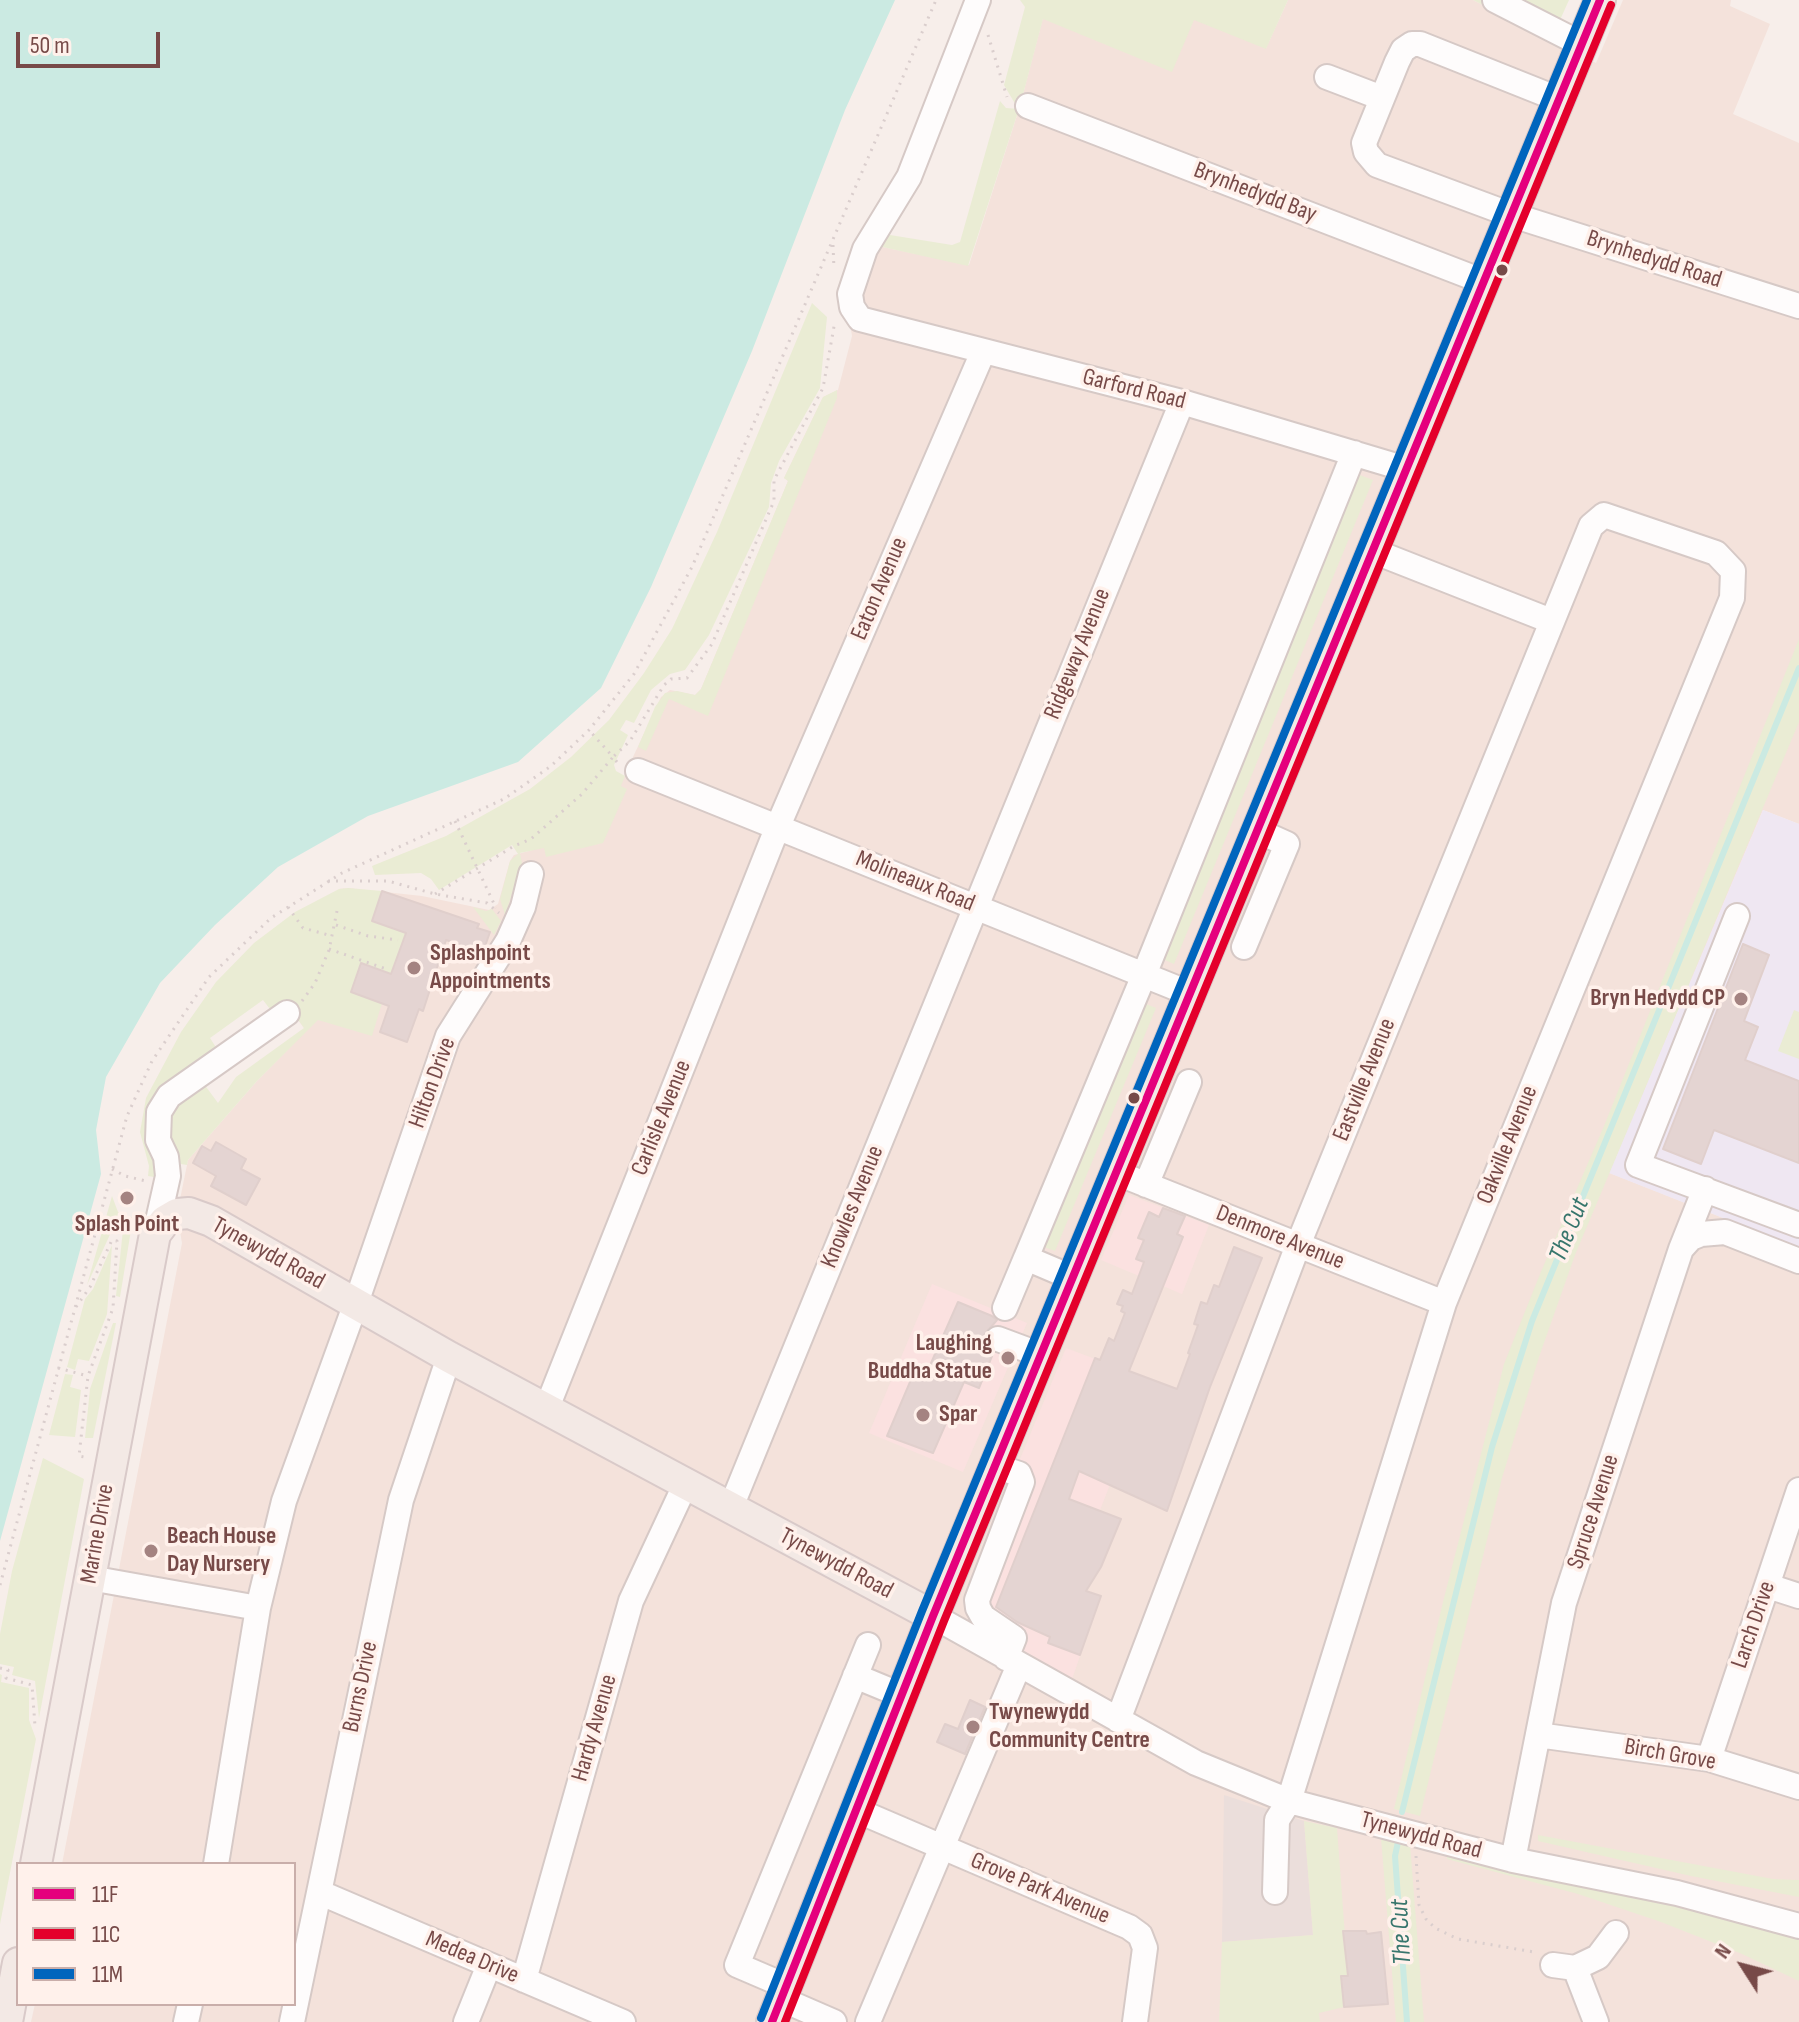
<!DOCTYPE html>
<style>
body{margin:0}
#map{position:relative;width:1799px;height:2022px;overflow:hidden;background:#f7eeea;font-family:"Sofia Sans Condensed",sans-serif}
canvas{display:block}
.legend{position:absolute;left:16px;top:1862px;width:280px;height:144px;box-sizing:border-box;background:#fff1eb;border:2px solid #c9aeaa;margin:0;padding:10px 14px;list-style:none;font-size:24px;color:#774a48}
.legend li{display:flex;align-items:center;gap:16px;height:40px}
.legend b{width:40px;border:2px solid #c9aeaa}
.north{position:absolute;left:1703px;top:1926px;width:80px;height:80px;-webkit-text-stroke:6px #fff1eb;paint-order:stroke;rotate:306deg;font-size:22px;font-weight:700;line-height:32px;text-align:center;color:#774a48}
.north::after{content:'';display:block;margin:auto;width:28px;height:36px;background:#774a48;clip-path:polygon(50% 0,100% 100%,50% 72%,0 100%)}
.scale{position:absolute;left:16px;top:32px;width:144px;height:36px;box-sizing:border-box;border:4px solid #774a48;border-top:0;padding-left:10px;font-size:24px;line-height:28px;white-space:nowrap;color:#774a48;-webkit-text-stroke:6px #fff1eb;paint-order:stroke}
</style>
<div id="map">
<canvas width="1799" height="2022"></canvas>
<ul class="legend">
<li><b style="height:10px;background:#e5007d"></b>11F</li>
<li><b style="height:10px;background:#e4002b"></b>11C</li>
<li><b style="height:10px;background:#0065bd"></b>11M</li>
</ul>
<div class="north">N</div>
<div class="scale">50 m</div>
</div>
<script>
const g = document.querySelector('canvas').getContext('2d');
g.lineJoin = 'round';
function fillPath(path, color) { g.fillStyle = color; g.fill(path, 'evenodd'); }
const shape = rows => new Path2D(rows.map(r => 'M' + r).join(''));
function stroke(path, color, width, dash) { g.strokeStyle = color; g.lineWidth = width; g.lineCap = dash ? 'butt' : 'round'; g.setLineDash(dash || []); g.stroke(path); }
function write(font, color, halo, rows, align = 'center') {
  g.font = font + ' "Sofia Sans Condensed",sans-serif'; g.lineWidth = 7; g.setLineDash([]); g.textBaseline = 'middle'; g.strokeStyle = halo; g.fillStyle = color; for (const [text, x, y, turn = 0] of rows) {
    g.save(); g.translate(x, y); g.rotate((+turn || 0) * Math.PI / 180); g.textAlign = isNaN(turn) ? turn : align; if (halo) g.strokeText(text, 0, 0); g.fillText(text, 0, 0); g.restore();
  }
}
const residential = shape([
 [1288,0,1473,0,1596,63,1623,0,1731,0,1730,6,1770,24,1733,114,1799,143,1799,824,1763,810,1610,1173,1799,1248,1799,2022,31,2022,35,2004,294,2004,294,1864,62,1864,182,1243,177,1214,188,1160,257,1081,306,1031,287,1004,339,889,348,888,422,896,489,910,498,904,510,861,514,855,598,832,661,697,670,690,695,695,701,689,788,481,784,478,823,397,838,390,852,336,849,317,861,302,878,246,969,265,1019,109,1043,18,1086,34,1194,19,1266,48]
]);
const commercial = shape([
 [1129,1195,1209,1225,1182,1294,1101,1260],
 [932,1284,1027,1323,963,1472,869,1433],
 [1066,1348,1151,1380,1071,1584,1101,1596,1072,1679,1003,1641,966,1601,967,1587]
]);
const industrial = shape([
 [1224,1795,1304,1821,1313,1935,1222,1942]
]);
const education = shape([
 [1763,810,1799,824,1799,1248,1609,1173]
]);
const green = shape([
 [1020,0,1288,0,1266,49,1194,20,1172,72,1043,19,1020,106,1017,107,1004,85,1025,7],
 [1473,0,1569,0,1551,40],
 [1000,101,1006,108,1019,109,968,266,878,246,885,236,890,235,952,245,960,242],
 [812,303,827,317,820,388,779,461,771,483,769,507,709,635,685,670,670,674,651,690,634,723,626,720,620,730,628,735,614,765,616,771,625,776,621,786,627,789,603,843,546,857,544,848,520,853,522,863,505,915,500,899,510,861,518,854,512,845,439,890,431,879,421,873,375,875,372,866,446,836,530,789,571,757,609,720,644,673,672,629,717,532],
 [837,390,837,398,708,716,669,699,646,751,638,747,655,707,665,693,677,691,695,695,701,689,788,481,784,478,823,397],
 [1357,474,1373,480,1174,964,1158,957],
 [1799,639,1799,722,1575,1255,1539,1357,1502,1478,1420,1816,1394,1809,1443,1602,1504,1364,1540,1274,1604,1126],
 [348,888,382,891,372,921,406,933,391,974,361,963,351,991,382,1003,372,1036,318,1020,257,1081,188,1160,187,1165,181,1164,173,1151,166,1123,174,1106,204,1084,218,1103,236,1077,304,1028,287,1004,273,1013,263,1000,210,1038,219,1052,163,1090,160,1178,148,1176,149,1166,140,1132,146,1098,181,1032,216,982,254,943,295,912,339,889],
 [473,907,486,911,492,909,501,921,494,935],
 [1139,1001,1156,1008,1055,1251,1039,1245],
 [1794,1010,1799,1012,1799,1059,1778,1051],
 [112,1196,118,1212,133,1218,120,1297,116,1296,124,1220,117,1219,87,1285],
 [112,1245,107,1314,89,1361,78,1359,75,1370,67,1367,85,1299,93,1289],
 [113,1323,116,1323,93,1438,85,1438,90,1389],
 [65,1374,73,1375,70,1387,81,1390,75,1437,49,1435],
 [43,1458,84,1479,39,1718,35,1681,12,1675,14,1667,0,1664,0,1634,12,1571],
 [0,1674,2,1675,1,1682,29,1688,29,1720,36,1739,0,1924],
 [1304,1821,1337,1828,1348,1976,1341,1977,1344,2007,1319,2013,1320,2022,1219,2022,1222,1942,1313,1935],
 [1538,1835,1773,1879,1799,1880,1799,1897,1691,1876,1538,1841],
 [1381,1838,1410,1844,1424,2022,1396,2022],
 [1447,1854,1717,1913,1799,1938,1799,1981,1742,1954,1661,1922,1578,1894,1447,1859]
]);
const water = shape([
 [0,0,895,0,845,110,752,351,651,587,601,688,518,762,368,816,278,867,215,925,160,983,106,1077,96,1130,101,1174,0,1541]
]);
const stream = shape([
 [1402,1812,1492,1447,1532,1321,1799,668],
 [1398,1842,1395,1856,1407,2022]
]);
const building = shape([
 [382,891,479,924,477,928,490,932,484,949,472,945,470,948,446,940,423,1011,419,1009,407,1042,380,1032,389,1006,351,992,361,963,391,974,406,933,372,921,382,891],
 [1743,944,1769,955,1744,1021,1758,1027,1745,1060,1799,1081,1799,1163,1714,1130,1701,1164,1663,1149,1743,944],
 [216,1142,246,1159,241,1169,260,1179,246,1205,211,1186,216,1176,193,1163,202,1146,211,1151,216,1142],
 [1163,1208,1185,1216,1177,1234,1183,1237,1129,1371,1177,1389,1190,1354,1188,1353,1198,1325,1194,1324,1201,1302,1207,1304,1214,1285,1219,1287,1234,1247,1262,1258,1210,1387,1167,1511,1079,1471,1069,1499,1121,1519,1101,1567,1086,1591,1101,1596,1080,1655,1048,1643,1050,1637,1017,1622,996,1607,1095,1358,1100,1360,1109,1338,1114,1341,1125,1313,1121,1311,1123,1306,1117,1304,1123,1290,1132,1294,1144,1262,1136,1259,1144,1240,1138,1238,1149,1212,1159,1217,1163,1208],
 [958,1302,992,1316,997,1320,984,1335,986,1348,983,1356,992,1356,979,1388,964,1382,933,1453,887,1436,913,1375,924,1379,958,1302],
 [970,1700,985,1707,965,1754,937,1742,945,1724,958,1729,970,1700],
 [1343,1931,1366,1931,1367,1934,1381,1932,1388,2004,1344,2007,1341,1976,1348,1976,1343,1931]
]);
const path = shape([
 [988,35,1007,97],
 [833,245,834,269],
 [617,762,613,757,630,741,664,685,671,679,687,678,712,644,774,501,774,480,823,388,835,321],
 [455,821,496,908],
 [328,881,388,881,435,894,487,903,499,913],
 [435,894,514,846,531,839,582,794,613,757,589,730],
 [288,907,303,928,332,936],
 [336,925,368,936,398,940],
 [329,949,389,970],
 [302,1001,315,983,329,950,337,911],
 [112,1169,125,1176,146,1181],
 [76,1307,90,1287,112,1240,117,1241,113,1308,88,1376,79,1456,89,1458],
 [58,1368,88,1376],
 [0,1585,127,1116,152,1061,209,977,271,918,342,873,504,799,551,766,589,730,634,674,692,567,936,0],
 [0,1668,8,1670,6,1678,32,1685,35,1726],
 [1416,1856,1419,1905,1426,1919,1435,1928,1458,1939,1534,1952]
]);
const minor = shape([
 [978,0,909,177,865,249,850,294,852,307,860,319,1182,402,1406,469],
 [1495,0,1581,44],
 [1327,77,1382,98],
 [1558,99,1420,44,1412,44,1403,50,1397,62,1364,143,1366,152,1377,165,1509,214,1799,306],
 [1028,106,1482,281],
 [1373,551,1551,621],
 [638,771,1191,994],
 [1737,916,1638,1165,1799,1225],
 [1244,947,1287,844,1258,831],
 [1117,1173,1444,1303],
 [1146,1185,1189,1082],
 [155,1234,168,1176,166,1157,158,1140,159,1112,169,1096,287,1013],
 [1681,1249,1705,1189],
 [1073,1278,1026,1258,1144,975,1354,453],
 [1005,1308,1026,1258],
 [998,1339,1041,1355],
 [546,1410,778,826,983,352],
 [995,1466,1019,1474,1022,1482,977,1600,978,1608,983,1617,1014,1638,1006,1658],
 [731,1507,1182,402],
 [90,1578,258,1608],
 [1768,1586,1799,1596],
 [933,1616,1196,1763,1289,1801,1513,1860,1677,1893,1799,1926],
 [855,1676,901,1695],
 [1118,1720,1298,1245,1591,526,1604,515,1716,553,1733,571,1732,598,1444,1303,1289,1801,1277,1820,1275,1892],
 [1538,1735,1709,1759,1799,1787],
 [1709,1759,1799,1490],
 [856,1810,1129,1927,1140,1935,1145,1948,1135,2022],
 [1513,1860,1564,1603,1681,1249,1691,1238,1701,1234,1725,1232,1799,1261],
 [216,1864,258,1608,284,1501,356,1303,448,1036,508,941,523,907,531,874],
 [321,1893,623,2022],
 [1553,1965,1575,1968,1598,1957,1616,1933],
 [1575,1968,1596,2022],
 [524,1980,631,1601,686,1483],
 [786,1986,737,1965,868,1645],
 [781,1999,834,2022],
 [186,2022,190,2004],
 [292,2022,401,1500,449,1357],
 [466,2022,489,1965],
 [868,2022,1019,1665]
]);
const major = shape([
 [36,1864,155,1234,165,1221,177,1214,189,1213,211,1221,449,1357,933,1616],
 [7,2022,18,1963],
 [772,2022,933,1616,1600,0]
]);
const bus1 = shape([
 [772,2022,933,1616,1600,0]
]);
const bus2 = shape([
 [785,2022,944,1621,1611,5]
]);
const bus3 = shape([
 [761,2018,922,1611,1587,0]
]);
const markers = [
 [1502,270,7,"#774a48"],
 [414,968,8,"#a48381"],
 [1741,999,8,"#a48381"],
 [1134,1098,7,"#774a48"],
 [127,1198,8,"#a48381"],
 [1008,1358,8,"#a48381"],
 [923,1415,8,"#a48381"],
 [151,1551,8,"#a48381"],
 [973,1727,8,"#a48381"]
];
const streetNames = [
 ["Brynhedydd Bay",1255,193,21],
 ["Brynhedydd Road",1654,260,18],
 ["Garford Road",1134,390,14],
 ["Eaton Avenue",880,589,-67],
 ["Ridgeway Avenue",1078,654,-68],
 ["Molineaux Road",915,882,22],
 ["Eastville Avenue",1365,1080,-68],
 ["Hilton Drive",433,1083,-70],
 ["Carlisle Avenue",662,1118,-68],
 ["Oakville Avenue",1508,1145,-68],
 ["Knowles Avenue",853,1207,-68],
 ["Denmore Avenue",1280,1238,22],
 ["Tynewydd Road",268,1254,29],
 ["Spruce Avenue",1594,1512,-72],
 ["Marine Drive",98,1534,-80],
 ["Tynewydd Road",836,1564,28],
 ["Larch Drive",1754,1625,-71],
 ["Burns Drive",361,1687,-78],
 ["Hardy Avenue",595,1728,-74],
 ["Birch Grove",1670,1755,10],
 ["Tynewydd Road",1421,1836,15],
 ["Grove Park Avenue",1040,1889,23],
 ["Medea Drive",472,1958,23]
];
const poiNames = [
 ["Splashpoint",430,954],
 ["Appointments",430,982],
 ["Bryn Hedydd CP",1725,999,"right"],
 ["Splash Point",127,1225,"center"],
 ["Laughing",992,1344,"right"],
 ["Buddha Statue",992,1372,"right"],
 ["Spar",939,1415],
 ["Beach House",167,1537],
 ["Day Nursery",167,1565],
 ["Twynewydd",989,1713],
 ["Community Centre",989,1741]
];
const waterNames = [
 ["The Cut",1570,1230,-68],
 ["The Cut",1402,1932,-93]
];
fillPath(residential, '#f4e2db');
fillPath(commercial, '#fbe1e0');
fillPath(industrial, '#ebdedb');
fillPath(education, '#efe7f2');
fillPath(green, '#eaecd4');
fillPath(water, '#cbeae2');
stroke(stream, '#cbeae2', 6);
fillPath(building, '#e4d4d2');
stroke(building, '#e0cfcc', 2);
stroke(minor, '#d6c9c6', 28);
stroke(major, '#d9cac9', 34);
stroke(path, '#dacecd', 3, [2, 6]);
stroke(minor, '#fefcfc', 24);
stroke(major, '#f3e9e5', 30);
stroke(bus1, '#e5007d', 8);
stroke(bus2, '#e4002b', 8);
stroke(bus3, '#0065bd', 8);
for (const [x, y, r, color] of markers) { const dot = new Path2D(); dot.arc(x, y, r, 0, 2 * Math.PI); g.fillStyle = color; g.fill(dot); stroke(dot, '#fff1eb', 3); }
write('24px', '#774a48', '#fff1eb', streetNames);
write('bold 24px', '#774a48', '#fff1eb', poiNames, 'left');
write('italic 26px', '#38766d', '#fff1eb', waterNames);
</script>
